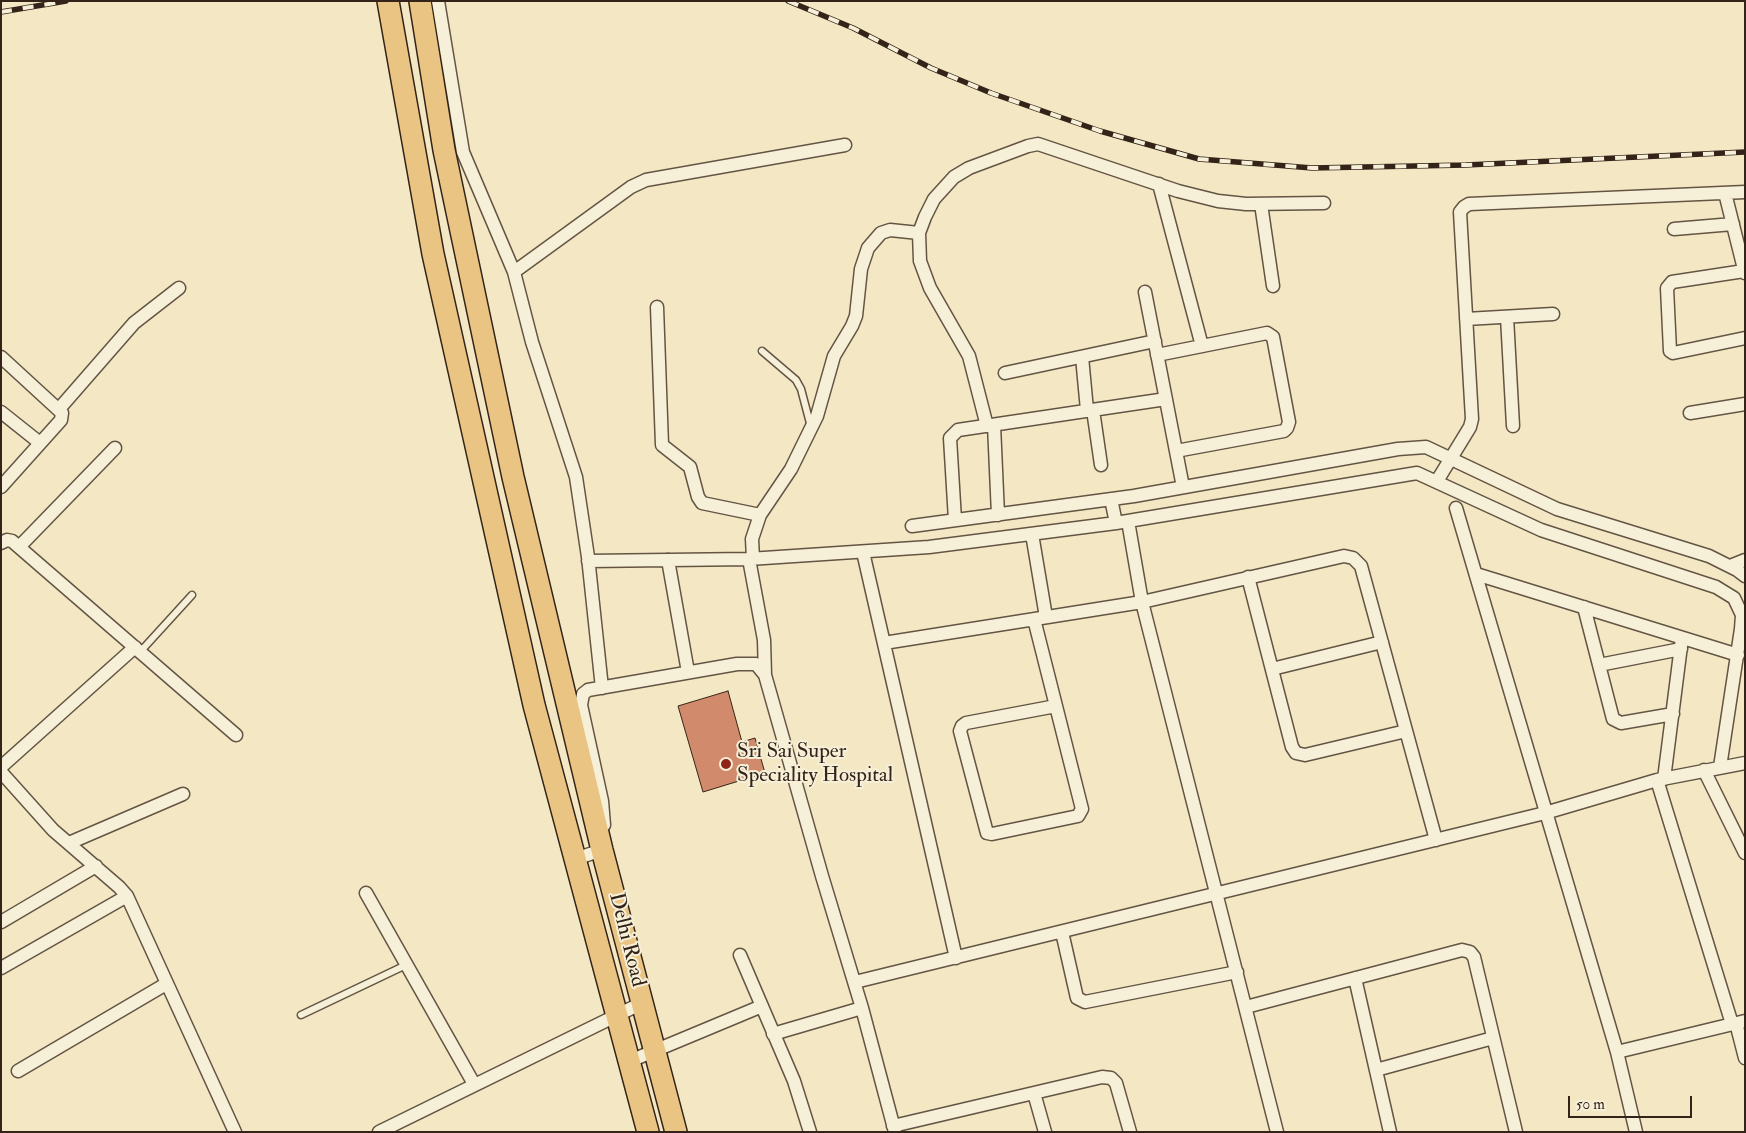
<!DOCTYPE html>
<style>
body{margin:0}
#map{position:relative;width:1746px;height:1133px;overflow:hidden;background:#f3e8c3;font-family:"IM FELL Double Pica",serif}
canvas{display:block}
.frame{position:absolute;inset:0;border:2px solid #342319;pointer-events:none}
.scale{position:absolute;left:1568px;top:1096px;width:124px;height:22px;box-sizing:border-box;border:2px solid #342319;border-top:0;padding-left:6px;font-size:15px;line-height:18px;white-space:nowrap;color:#342319;-webkit-text-stroke:4px #f7f0d8;paint-order:stroke}
</style>
<div id="map">
<canvas width="1746" height="1133"></canvas>
<div class="frame"></div>
<div class="scale">50 m</div>
</div>
<script>
const g = document.querySelector('canvas').getContext('2d');
g.lineJoin = 'round';
function fillPath(path, color) { g.fillStyle = color; g.fill(path, 'evenodd'); }
const shape = rows => new Path2D(rows.map(r => 'M' + r).join(''));
function stroke(path, color, width, dash) { g.strokeStyle = color; g.lineWidth = width; g.lineCap = dash ? 'butt' : 'round'; g.setLineDash(dash || []); g.stroke(path); }
function write(font, color, halo, rows, align = 'center') {
  g.font = font + ' "IM FELL Double Pica",serif'; g.lineWidth = 4; g.setLineDash([]); g.textBaseline = 'middle'; g.strokeStyle = halo; g.fillStyle = color; for (const [text, x, y, turn = 0] of rows) {
    g.save(); g.translate(x, y); g.rotate((+turn || 0) * Math.PI / 180); g.textAlign = isNaN(turn) ? turn : align; if (halo) g.strokeText(text, 0, 0); g.fillText(text, 0, 0); g.restore();
  }
}
const building = shape([
 [728,691,742,742,755,738,765,773,703,792,678,706,728,691]
]);
const lane = shape([
 [762,351,796,380,801,389,811,427],
 [140,652,192,595],
 [301,1015,406,965]
]);
const street = shape([
 [438,1,463,152,514,272,532,342,576,477,588,557,602,688],
 [1159,184,1202,346],
 [1725,193,1745,273],
 [1261,204,1273,286],
 [1674,229,1733,224],
 [1744,271,1672,282,1667,288,1670,351,1673,353,1745,338],
 [514,272,631,187,646,180,845,145],
 [1145,292,1183,487],
 [657,307,662,445,690,467,698,497,702,503,760,515],
 [1507,317,1513,426],
 [1466,319,1553,314],
 [1157,355,1267,333,1273,337,1289,422,1287,428,1284,431,1176,451],
 [1,357,62,413,61,420,1,487],
 [1082,357,1087,410],
 [1005,373,1155,341],
 [59,409,134,323,179,288],
 [1093,410,1101,465],
 [1,412,40,443],
 [1690,413,1745,404],
 [994,425,998,515],
 [987,426,969,356,930,288,920,261,919,233,925,217,934,199,954,177,969,168,1028,146,1038,144,1178,191,1218,201,1246,204,1324,203],
 [1437,481,1470,427,1472,419,1460,212,1464,207,1469,204,1745,192],
 [1111,499,1116,523],
 [1456,508,1617,1052,1636,1132],
 [955,520,950,438,958,430,1166,399],
 [1128,521,1142,602,1277,1132],
 [912,526,1134,496,1398,449,1426,447,1557,509,1709,556,1737,570,1745,576],
 [1032,534,1046,617],
 [1,543,7,540,12,541,236,735],
 [19,547,115,448],
 [863,552,956,958],
 [749,559,764,640,765,675],
 [753,559,752,539,760,515,791,469,817,416,834,356,852,326,856,316,861,269,868,248,881,233,890,230,919,233],
 [668,560,688,672],
 [588,561,749,559,929,547,1116,523,1417,473,1541,530,1716,587,1734,598,1742,615,1741,629,1720,767],
 [1730,566,1745,560],
 [1476,574,1738,655],
 [1248,577,1292,747,1296,753,1305,755,1406,731],
 [1584,607,1613,719,1621,723,1673,714],
 [1034,619,1056,706,1082,809,1078,816,992,834,987,833,960,731,962,726,966,723,1056,706],
 [884,643,1142,602,1344,556,1353,558,1361,566,1436,840],
 [1599,665,1681,649],
 [1272,669,1382,642],
 [1,767,135,647],
 [1704,770,1745,853],
 [1,772,53,830,119,887,127,896,235,1132],
 [1664,779,1682,638],
 [1657,780,1732,1024],
 [604,825,602,801,581,705,583,694,588,690,737,664,756,664,765,675,822,876,862,1008,895,1132],
 [69,843,183,794],
 [575,859,602,850,603,845],
 [366,893,474,1084],
 [1,922,96,866],
 [1062,932,1077,998,1085,1002,1237,972],
 [740,955,794,1081,810,1132],
 [1,968,127,896],
 [1355,978,1390,1132],
 [855,982,1545,813,1657,780,1745,763],
 [1246,1007,1462,950,1470,952,1474,957,1516,1132],
 [1736,1023,1745,1058],
 [773,1034,862,1008],
 [1617,1052,1745,1021],
 [630,1061,762,1006],
 [1376,1070,1493,1038],
 [18,1071,166,984],
 [1034,1093,1045,1132],
 [893,1126,1102,1077,1111,1078,1116,1083,1130,1132],
 [379,1132,642,1003]
]);
const primary = shape([
 [388,1,433,254,534,705,648,1132],
 [420,1,444,150,513,477,602,850,676,1132]
]);
const rail = shape([
 [788,1,853,28,931,68,991,93,1100,131,1199,159,1312,168,1466,165,1745,152],
 [1,12,66,1]
]);
const markers = [
 [726,764,6,"#8f2418"]
];
const poiNames = [
 ["Sri Sai Super",737,752],
 ["Speciality Hospital",737,776]
];
const streetNames = [
 ["Delhi Road",626,940,76]
];
fillPath(building, '#d18b6c');
stroke(building, '#342319', 1);
stroke(lane, '#645444', 9);
stroke(street, '#645444', 15);
stroke(primary, '#342319', 24);
stroke(lane, '#f7f0d8', 6);
stroke(street, '#f7f0d8', 12);
stroke(primary, '#eac482', 21);
stroke(rail, '#342319', 5.5);
stroke(rail, '#f7f0d8', 4, [11]);
for (const [x, y, r, color] of markers) { const dot = new Path2D(); dot.arc(x, y, r, 0, 2 * Math.PI); g.fillStyle = color; g.fill(dot); stroke(dot, '#f7f0d8', 2); }
write('21px', '#342319', '#f7f0d8', poiNames, 'left');
write('21px', '#342319', '#f7f0d8', streetNames);
</script>
